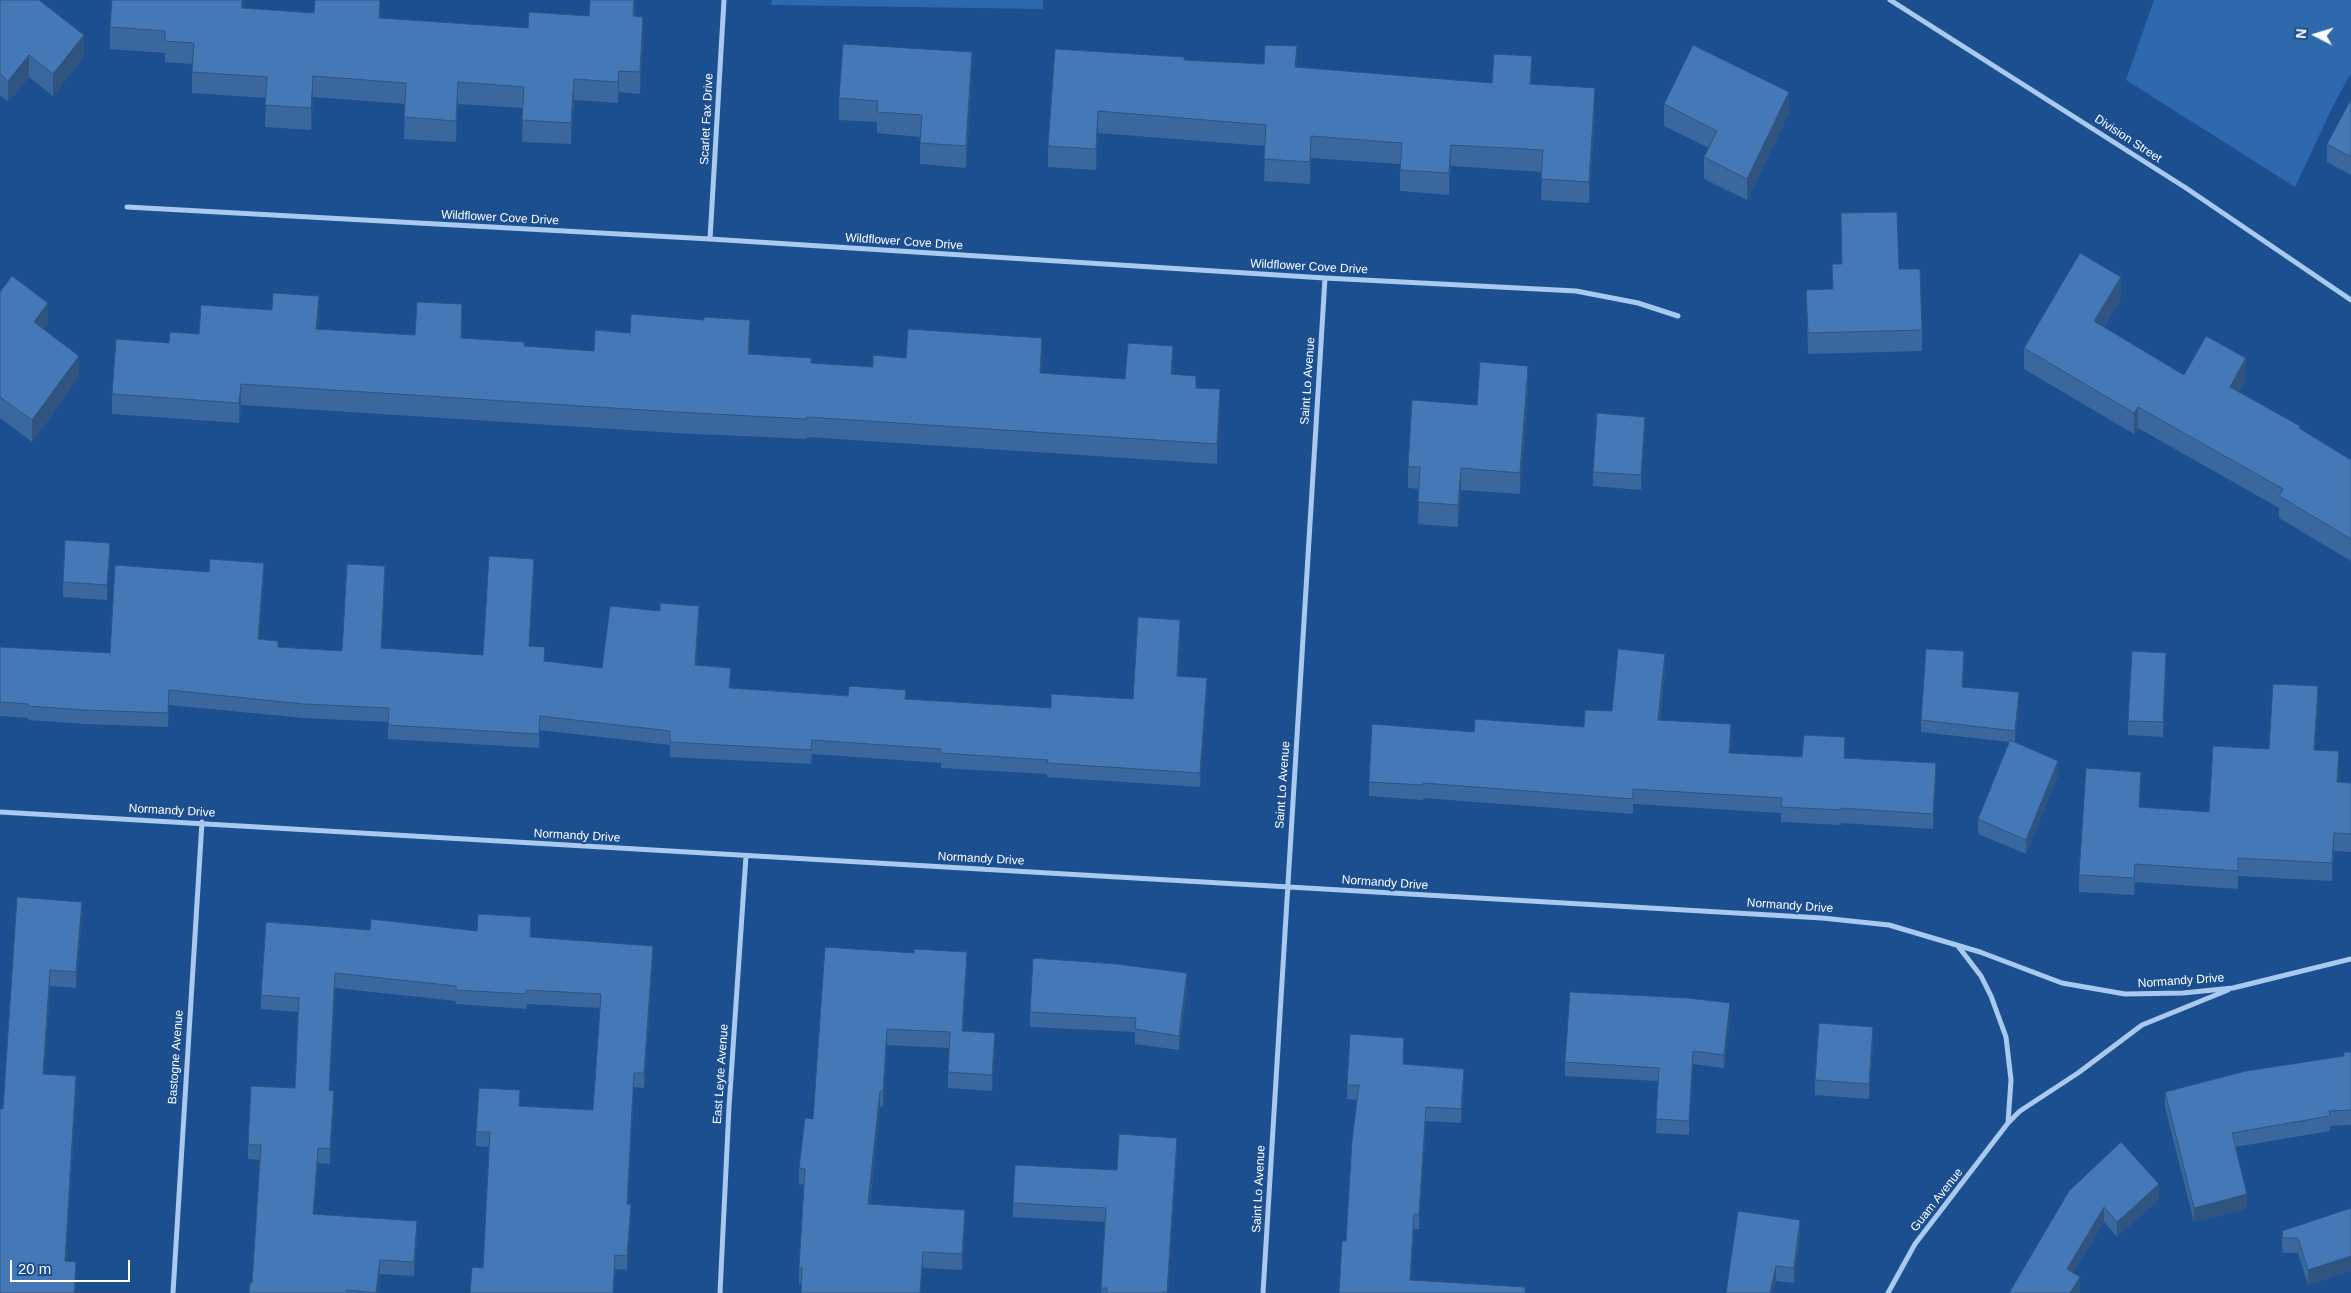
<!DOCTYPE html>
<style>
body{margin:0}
#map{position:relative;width:2351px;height:1293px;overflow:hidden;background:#1b4f8f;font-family:Helvetica,sans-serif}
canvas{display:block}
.north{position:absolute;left:2291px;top:10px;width:50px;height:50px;-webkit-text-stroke:4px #1b4f8f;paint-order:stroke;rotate:275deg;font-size:14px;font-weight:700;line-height:20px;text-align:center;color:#fff}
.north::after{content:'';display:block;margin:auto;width:18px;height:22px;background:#fff;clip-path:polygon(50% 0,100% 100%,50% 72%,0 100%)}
.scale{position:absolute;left:10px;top:1260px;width:120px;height:22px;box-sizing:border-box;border:2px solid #fff;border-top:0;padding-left:6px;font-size:15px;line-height:18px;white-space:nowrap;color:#fff;-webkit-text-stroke:4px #1b4f8f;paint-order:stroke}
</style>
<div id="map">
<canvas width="2351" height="1293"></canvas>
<div class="north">N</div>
<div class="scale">20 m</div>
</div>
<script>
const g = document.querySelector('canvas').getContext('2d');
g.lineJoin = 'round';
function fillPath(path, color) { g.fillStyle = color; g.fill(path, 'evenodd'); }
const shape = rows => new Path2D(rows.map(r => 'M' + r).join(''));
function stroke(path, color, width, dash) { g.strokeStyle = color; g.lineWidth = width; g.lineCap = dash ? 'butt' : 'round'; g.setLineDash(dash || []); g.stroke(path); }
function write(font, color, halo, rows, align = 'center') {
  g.font = font + ' Helvetica,sans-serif'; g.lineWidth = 4.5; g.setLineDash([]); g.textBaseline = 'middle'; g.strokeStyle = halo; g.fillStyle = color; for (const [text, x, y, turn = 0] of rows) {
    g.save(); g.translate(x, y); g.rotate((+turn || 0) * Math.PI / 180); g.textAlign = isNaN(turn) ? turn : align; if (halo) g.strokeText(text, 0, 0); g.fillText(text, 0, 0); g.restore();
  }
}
const green = shape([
 [772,0,1043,0,1043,9,771,5],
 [2154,0,2351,0,2351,73,2333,106,2295,187,2126,80]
]);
const minor = shape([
 [1890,0,2186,188,2351,300],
 [127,207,710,239,1325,278,1576,291,1638,303,1678,316],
 [710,239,724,0],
 [0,812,1822,918,1889,925,1980,952,2062,983,2125,994,2183,993,2233,988,2351,959],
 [1958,946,1981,976,1991,996,2006,1037,2011,1080,2008,1123],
 [173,1293,202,822],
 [720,1293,729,1107,746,856],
 [1263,1293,1325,278],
 [1888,1293,1915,1244,2008,1123,2020,1111,2078,1073,2142,1025,2228,990]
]);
const wall = shape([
 [0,0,84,56,53,96,29,77,8,102,0,95],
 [244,0,243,8,381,18,528,28,589,16,635,0,635,16,643,38,640,94,619,92,618,103,574,100,571,144,522,142,523,108,458,104,456,142,404,139,405,104,313,97,311,130,265,127,266,98,192,93,192,64,165,62,165,53,110,49,110,27],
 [1055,49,1184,60,1297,67,1492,83,1532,77,1532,84,1595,110,1589,203,1541,200,1542,172,1451,166,1449,195,1400,191,1400,164,1311,158,1310,184,1264,181,1265,146,1098,133,1096,170,1048,167,1048,146],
 [972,74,966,168,920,164,920,137,877,133,877,122,839,120,839,98],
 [2351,101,2351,175,2327,162,2327,144],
 [1664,104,1789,113,1747,200,1704,179,1704,157,1709,148,1664,126],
 [1841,213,1899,269,1922,330,1922,351,1808,354,1806,290,1832,289,1842,264],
 [0,292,48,324,44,330,79,377,32,442,0,418],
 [2121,298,2104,327,2184,375,2246,380,2239,392,2351,460,2351,561,2279,518,2279,508,2138,428,2134,434,2024,369,2024,348],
 [319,317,318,329,415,335,462,325,462,338,524,346,594,351,750,340,749,355,811,363,873,367,906,358,1042,359,1041,373,1125,379,1173,366,1172,375,1196,388,1220,410,1217,464,807,437,807,439,675,433,241,405,239,423,112,414,112,394,169,343,199,334],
 [1528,387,1520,494,1461,490,1458,527,1418,524,1419,489,1408,488,1408,467,1477,405],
 [1645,432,1641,490,1593,486,1593,472],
 [110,557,107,600,63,597,63,582],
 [534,573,529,646,545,661,602,668,699,620,696,665,731,682,730,688,1051,708,1133,699,1180,635,1178,676,1207,693,1200,787,1047,777,1047,774,941,768,941,763,812,754,811,764,670,757,670,745,540,730,539,748,388,739,388,722,303,718,169,705,168,727,85,724,28,720,28,718,0,716,0,647,110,653,264,577,259,639,278,647,342,651,385,580,381,648,483,655],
 [1964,663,1963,687,2019,704,2015,742,2058,775,2026,854,1978,834,1978,819,2010,742,1921,732,1921,720],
 [1665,668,1660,720,1731,739,1730,753,1802,757,1845,752,1845,758,1936,778,1933,829,1841,823,1841,825,1781,822,1781,813,1633,804,1633,814,1423,798,1423,800,1369,796,1369,782,1474,732,1584,727,1612,711],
 [2166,668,2163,737,2128,735,2128,721],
 [2318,704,2315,750,2339,768,2338,782,2351,783,2351,852,2334,851,2332,881,2238,876,2238,889,2135,882,2134,895,2079,892,2079,875,2141,789,2140,807,2209,812,2269,749],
 [17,897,82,918,76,988,50,986,44,1074,76,1092,66,1261,76,1278,75,1293,3,1109],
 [370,930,477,931,531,931,531,937,653,960,644,1088,634,1087,628,1204,631,1218,627,1270,615,1269,613,1293,470,1293,483,1268,489,1147,476,1146,476,1132,520,1106,593,1110,600,1008,527,1004,526,1009,456,1004,456,1001,335,988,330,1090,334,1105,330,1164,318,1163,314,1214,417,1235,414,1276,380,1274,378,1293,249,1293,252,1283,260,1160,248,1159,248,1145,295,1088,298,1012,261,1009,261,995],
 [914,953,967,968,963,1031,995,1049,992,1091,948,1088,948,1072,949,1048,887,1045,883,1107,880,1106,870,1204,965,1226,962,1270,923,1268,799,1284,799,1268,804,1185,799,1184,799,1168,813,1119],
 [1187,988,1179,1050,1135,1044,1135,1032,1030,1027,1030,1012],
 [1730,1016,1724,1068,1693,1064,1689,1135,1656,1133,1658,1081,1565,1076,1565,1062],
 [1873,1042,1869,1099,1815,1095,1815,1080],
 [1404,1052,1404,1064,1464,1084,1461,1123,1426,1121,1419,1229,1414,1229,1411,1280,1525,1293,1339,1293,1346,1241,1357,1100,1347,1099,1347,1085],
 [2351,1052,2351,1125,2330,1126,2330,1131,2235,1147,2247,1209,2194,1222,2165,1107,2165,1092,2344,1056],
 [1177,1151,1168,1293,1101,1293,1105,1222,1013,1217,1013,1203],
 [2069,1191,2159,1199,2117,1237,2104,1222,2073,1273,2080,1291,2079,1293,2009,1293],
 [2351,1208,2351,1271,2308,1285,2298,1253,2283,1253,2282,1246,2282,1231],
 [1800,1234,1794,1283,1776,1281,1726,1293]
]);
const shadedWall = shape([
 [242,0,244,0,242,29],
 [381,0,381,16,379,39,379,18],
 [634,0,635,0,635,11,633,37],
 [643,17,643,38,640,94,640,72],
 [84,35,84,56,53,96,53,74],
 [1297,46,1297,68,1295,67],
 [972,52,972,74,966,168,966,146],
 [29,55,29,77,8,102,8,81],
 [1532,56,1532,77,1530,106,1530,84],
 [619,71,619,92,618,103,618,82],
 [313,76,313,97,311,130,311,108],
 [574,79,574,100,571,144,571,123],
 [458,82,458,104,456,142,456,121],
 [1595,88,1595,110,1589,203,1589,182],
 [1789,92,1789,113,1747,200,1747,179],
 [1098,111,1098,133,1096,170,1096,149],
 [1311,136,1311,158,1310,184,1310,162],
 [1451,145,1451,166,1449,195,1449,173],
 [2121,277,2121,298,2094,343,2094,321],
 [319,296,319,317,316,350,316,329],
 [48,303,48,324,34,343,34,322],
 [462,304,462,325,461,359,461,338],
 [750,320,750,340,748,375,748,354],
 [1042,338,1042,359,1040,394,1040,373],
 [1173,346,1173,366,1171,395,1171,374],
 [79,356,79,377,32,442,32,420],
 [2246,358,2246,380,2230,408,2230,387],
 [1528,366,1528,387,1520,494,1520,473],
 [241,384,241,405,239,423,239,403],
 [1220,389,1220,410,1217,464,1217,444],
 [2138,407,2138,428,2134,434,2134,413],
 [1645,417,1645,432,1641,490,1641,475],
 [1461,468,1461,490,1458,527,1458,505],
 [110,543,110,557,107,600,107,585],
 [534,559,534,573,529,661,529,646],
 [264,563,264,577,258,654,258,639],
 [385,566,385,580,381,662,381,648],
 [699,606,699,620,695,680,695,665],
 [1180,620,1180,635,1177,691,1177,676],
 [1964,651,1964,663,1962,698,1962,687],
 [2166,653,2166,668,2163,737,2163,722],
 [1665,654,1665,668,1658,735,1658,720],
 [1207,678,1207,693,1200,787,1200,773],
 [2318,686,2318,704,2314,767,2314,750],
 [169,690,169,705,168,727,168,713],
 [2019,692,2019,704,2015,742,2015,731],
 [540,716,540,730,539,748,539,734],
 [1731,724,1731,739,1729,767,1729,753],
 [2339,751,2339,768,2337,800,2337,782],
 [2058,761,2058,775,2026,854,2026,840],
 [1936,763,1936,778,1933,829,1933,814],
 [2141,772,2141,789,2139,825,2139,807],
 [2334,833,2334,851,2332,881,2332,863],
 [2135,864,2135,882,2134,895,2134,878],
 [82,902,82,918,76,988,76,972],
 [653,946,653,960,644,1088,644,1073],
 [967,952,967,968,962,1047,962,1031],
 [50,970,50,986,43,1090,43,1074],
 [335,973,335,988,329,1105,329,1090],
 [1187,973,1187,988,1179,1050,1179,1036],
 [1730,1003,1730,1016,1724,1068,1724,1055],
 [1873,1027,1873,1042,1869,1099,1869,1084],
 [887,1029,887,1045,883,1107,883,1091],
 [995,1033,995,1049,992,1091,992,1075],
 [1404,1038,1404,1052,1403,1078,1403,1064],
 [1693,1051,1693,1064,1689,1135,1689,1121],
 [1464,1069,1464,1084,1461,1123,1461,1109],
 [634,1073,634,1087,627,1218,627,1204],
 [76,1076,76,1092,65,1277,65,1261],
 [334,1091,334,1105,330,1164,330,1149],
 [880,1091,880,1106,868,1220,868,1204],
 [1426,1107,1426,1121,1419,1229,1419,1215],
 [1177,1138,1177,1151,1168,1293,1167,1293],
 [318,1148,318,1163,313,1229,313,1214],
 [2159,1184,2159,1199,2117,1237,2117,1222],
 [2247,1194,2247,1209,2194,1222,2194,1208],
 [631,1204,631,1218,627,1270,627,1256],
 [2104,1207,2104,1222,2067,1283,2067,1269],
 [965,1210,965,1226,962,1270,962,1254],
 [1414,1214,1414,1229,1410,1293,1410,1280],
 [1800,1220,1800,1234,1794,1283,1794,1268],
 [417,1221,417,1235,414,1276,414,1262],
 [923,1252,923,1268,921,1293,920,1293],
 [2351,1256,2351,1271,2308,1285,2308,1270],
 [380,1260,380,1274,378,1293,376,1293],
 [76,1262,76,1278,75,1293,74,1293],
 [1776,1266,1776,1281,1773,1293,1770,1293],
 [2080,1277,2080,1291,2079,1293,2070,1293]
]);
const building = shape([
 [0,0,39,0,84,35,53,74,29,55,8,81,0,74,0,0],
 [112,0,242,0,242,8,314,13,315,0,380,0,379,18,528,28,529,12,589,16,590,0,634,0,633,16,643,17,640,72,619,71,618,82,574,79,571,123,522,120,524,87,458,82,456,121,404,117,406,83,313,76,311,108,265,105,267,77,192,72,194,43,165,41,165,31,110,27,112,0],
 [843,44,972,52,966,146,920,143,922,115,877,112,878,101,839,98,843,44],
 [1265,45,1297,46,1295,67,1492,83,1494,54,1532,56,1530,84,1595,88,1589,182,1541,179,1543,150,1451,145,1449,173,1400,170,1402,143,1311,136,1310,162,1264,159,1266,125,1098,111,1096,149,1048,146,1055,49,1184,57,1184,60,1264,64,1265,45],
 [1693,45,1789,92,1747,179,1704,157,1717,131,1664,104,1693,45],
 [2350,101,2351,101,2351,157,2327,144,2350,101],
 [1897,212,1899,269,1920,269,1922,330,1808,333,1806,290,1833,289,1832,264,1842,264,1841,213,1897,212],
 [2080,253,2121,277,2094,321,2184,375,2206,336,2246,358,2230,387,2300,426,2299,428,2351,460,2351,539,2279,496,2283,489,2138,407,2134,413,2024,348,2080,253],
 [12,276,48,303,34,322,79,356,32,420,0,397,0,292,12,276],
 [273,293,319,296,316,329,415,335,417,302,462,304,461,338,524,342,524,346,594,351,595,330,630,333,631,314,704,320,704,317,750,320,748,354,811,358,811,363,873,367,873,355,906,358,908,329,1042,338,1040,373,1125,379,1128,343,1173,346,1171,374,1196,376,1196,388,1220,389,1217,444,807,417,807,419,675,412,241,384,239,403,112,394,116,339,169,343,170,332,199,334,201,305,272,310,273,293],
 [1480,362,1528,366,1520,473,1461,468,1458,505,1418,502,1420,467,1408,467,1412,400,1477,405,1480,362],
 [1597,413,1645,417,1641,475,1593,472,1597,413],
 [65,540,110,543,107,585,63,582,65,540],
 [489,556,534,559,529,646,545,647,544,661,602,668,610,606,660,611,660,603,699,606,695,665,731,668,729,688,848,696,849,686,906,690,905,699,1051,708,1051,694,1133,699,1138,617,1180,620,1177,676,1207,678,1200,773,1047,763,1048,760,941,753,941,749,812,740,811,750,670,742,670,731,540,716,539,734,388,725,389,708,303,704,169,690,168,713,85,710,28,706,28,704,0,702,0,647,110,653,115,565,209,572,210,559,264,563,258,639,278,641,278,647,342,651,347,564,385,566,381,648,483,655,489,556],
 [1618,649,1665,654,1658,720,1731,724,1729,753,1802,757,1804,735,1845,737,1844,758,1936,763,1933,814,1841,808,1841,810,1781,807,1782,798,1633,789,1633,799,1423,783,1423,785,1369,782,1372,724,1474,732,1475,719,1584,727,1585,710,1612,711,1618,649],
 [1926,649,1964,651,1962,687,2019,692,2015,731,1921,720,1926,649],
 [2132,651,2166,653,2163,722,2128,721,2132,651],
 [2273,684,2318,686,2314,750,2339,751,2337,782,2351,783,2351,834,2334,833,2332,863,2238,858,2238,871,2135,864,2134,878,2079,875,2086,768,2141,772,2139,807,2209,812,2213,746,2269,749,2273,684],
 [2010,740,2058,761,2026,840,1978,819,2010,740],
 [17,897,82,902,76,972,50,970,43,1074,76,1076,65,1261,76,1262,74,1293,0,1293,0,1109,3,1109,17,897],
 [478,914,531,917,530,937,653,946,644,1073,634,1073,627,1204,631,1204,627,1256,615,1255,613,1293,470,1293,472,1267,483,1268,490,1132,476,1132,479,1088,520,1090,519,1106,593,1110,601,994,527,990,526,994,456,990,456,986,335,973,329,1090,334,1091,330,1149,318,1148,313,1214,417,1221,414,1262,380,1260,376,1293,347,1290,347,1293,249,1293,250,1282,252,1283,261,1145,248,1145,251,1086,295,1088,299,998,261,995,266,922,370,930,371,919,477,931,478,914],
 [825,947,914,953,914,949,967,952,962,1031,995,1033,992,1075,948,1072,950,1032,887,1029,883,1091,880,1091,868,1204,965,1210,962,1254,923,1252,920,1293,801,1293,802,1268,799,1268,805,1169,799,1168,805,1118,813,1119,825,947],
 [1033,958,1117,964,1187,973,1179,1036,1135,1029,1136,1018,1030,1012,1033,958],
 [1570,992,1688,998,1730,1003,1724,1055,1693,1051,1689,1121,1656,1119,1659,1068,1565,1062,1570,992],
 [1819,1023,1873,1027,1869,1084,1815,1080,1819,1023],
 [1350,1034,1404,1038,1403,1064,1464,1069,1461,1109,1426,1107,1419,1215,1414,1214,1410,1280,1525,1287,1525,1293,1339,1293,1342,1241,1346,1241,1352,1140,1359,1085,1347,1085,1350,1034],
 [2344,1052,2351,1052,2351,1110,2329,1111,2330,1116,2232,1133,2247,1194,2194,1208,2165,1092,2246,1071,2344,1056,2344,1052],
 [1119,1134,1177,1138,1167,1292,1163,1292,1163,1293,1107,1293,1107,1288,1101,1288,1106,1208,1013,1203,1015,1165,1117,1170,1119,1134],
 [2121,1142,2159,1184,2117,1222,2104,1207,2067,1269,2080,1277,2070,1293,2009,1293,2069,1191,2121,1142],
 [2351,1208,2351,1256,2308,1270,2298,1238,2283,1238,2282,1231,2351,1208],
 [1738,1211,1800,1220,1794,1268,1776,1266,1770,1293,1726,1293,1738,1211]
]);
const streetNames = [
 ["Scarlet Fax Drive",707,119,-87],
 ["Division Street",2128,139,33],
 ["Wildflower Cove Drive",500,218,3],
 ["Wildflower Cove Drive",904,242,4],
 ["Wildflower Cove Drive",1309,267,3],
 ["Saint Lo Avenue",1308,381,-86],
 ["Saint Lo Avenue",1283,785,-86],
 ["Normandy Drive",172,811,3],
 ["Normandy Drive",577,836,3],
 ["Normandy Drive",981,859,3],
 ["Normandy Drive",1385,883,4],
 ["Normandy Drive",1790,906,4],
 ["Normandy Drive",2181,981,-4],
 ["Bastogne Avenue",176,1057,-86],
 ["East Leyte Avenue",721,1074,-86],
 ["Saint Lo Avenue",1259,1189,-87],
 ["Guam Avenue",1937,1200,-52]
];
fillPath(green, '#2e69ad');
stroke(minor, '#a9c9ee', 5);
fillPath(wall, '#3a679d');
fillPath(shadedWall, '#305480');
fillPath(building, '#4478b7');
stroke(building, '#305480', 1);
write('12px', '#fff', '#1b4f8f', streetNames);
</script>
